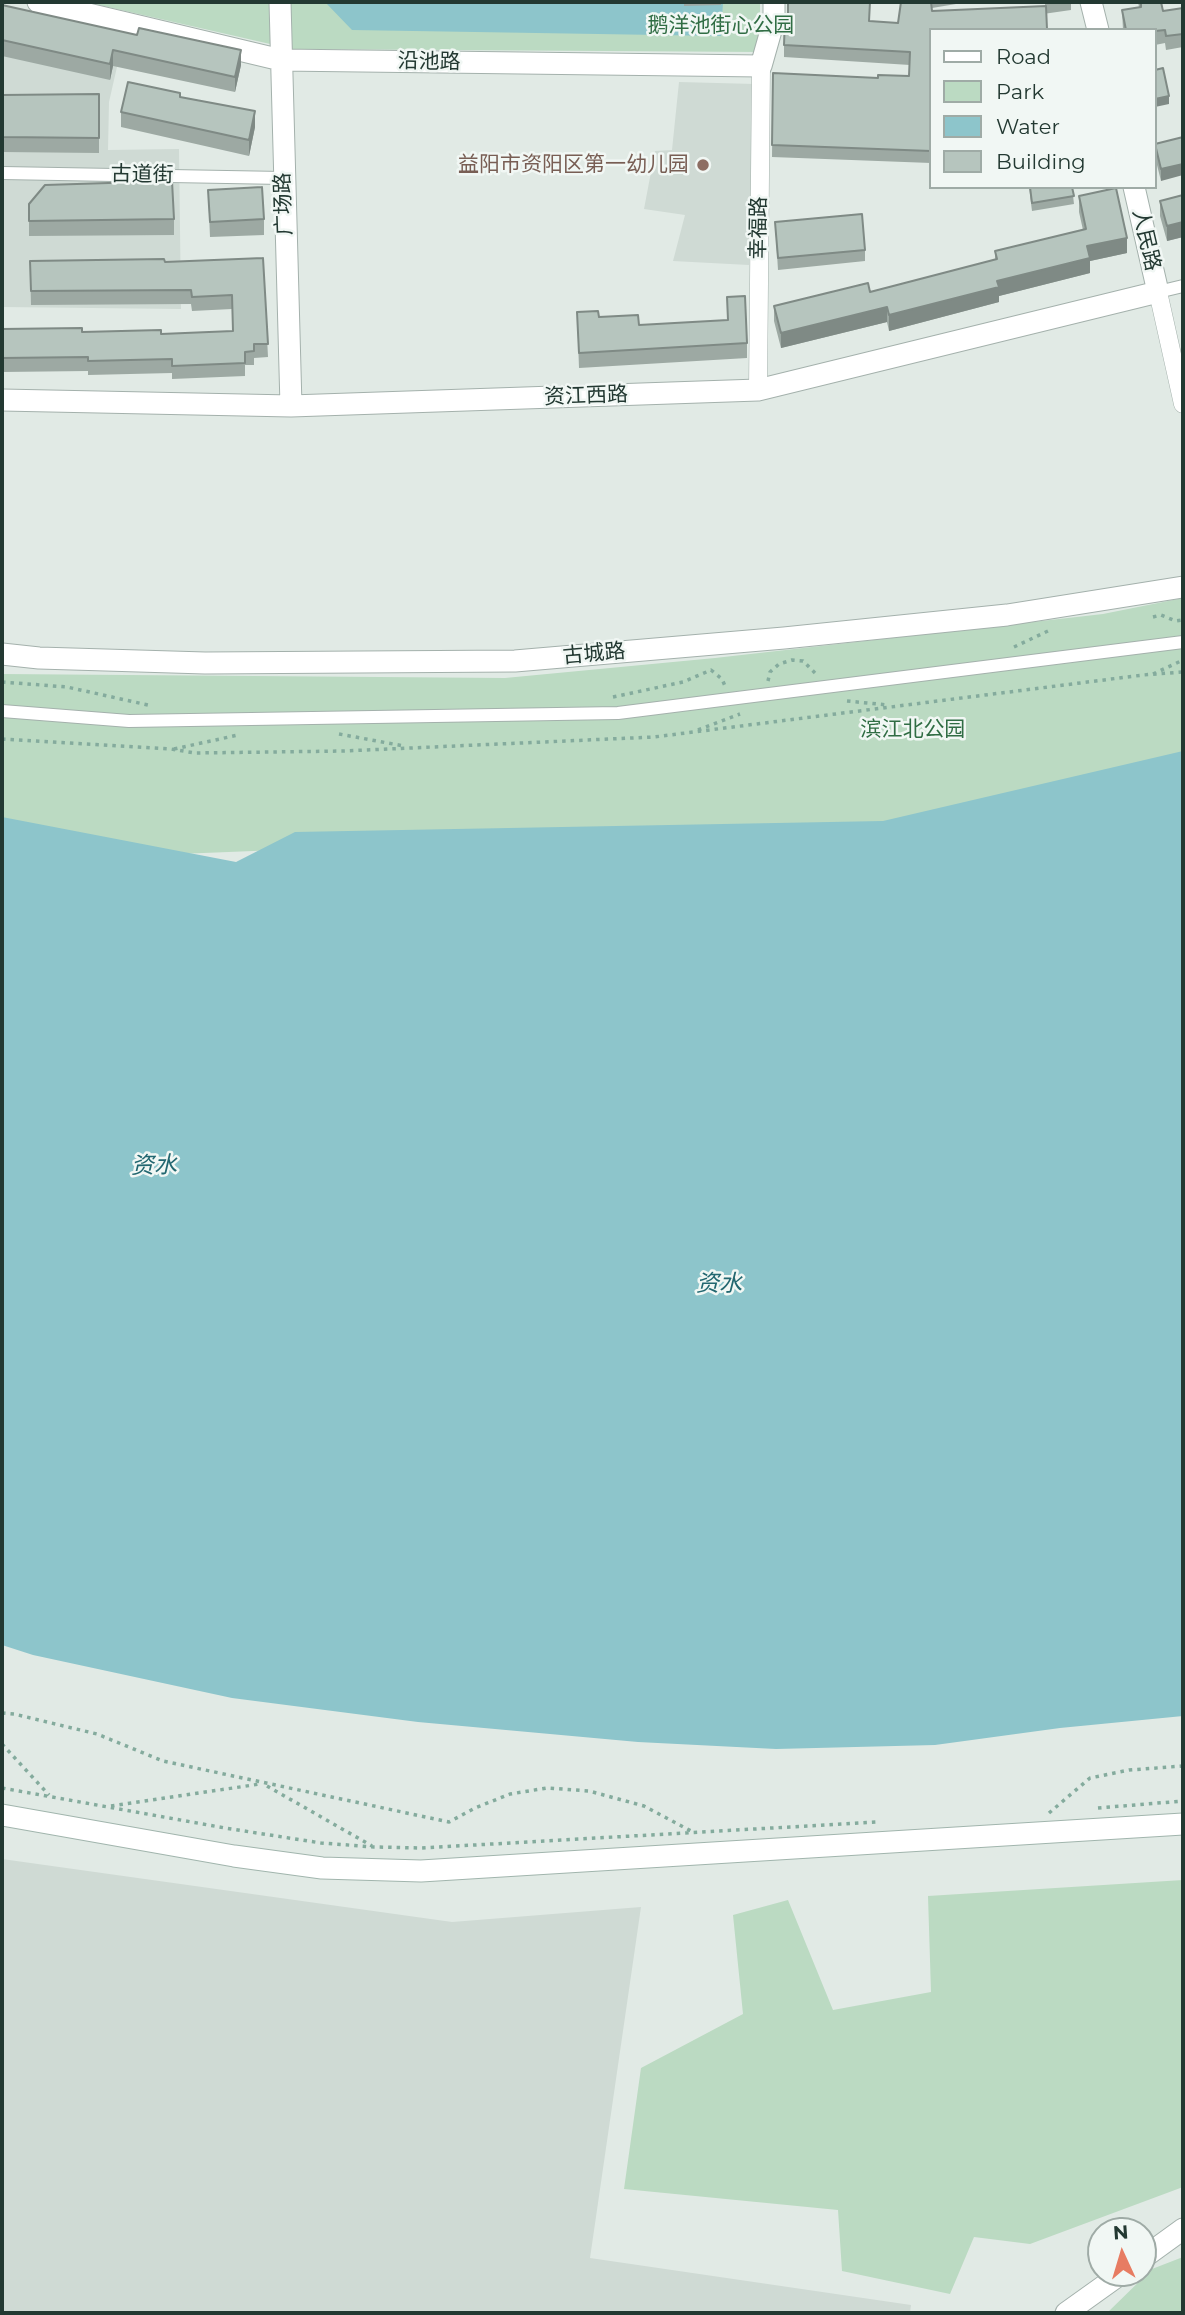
<!DOCTYPE html>
<meta charset="utf-8">
<style>
body{margin:0}
#map{position:relative;width:1185px;height:2315px;overflow:hidden;background:#e1eae5;font-family:Montserrat,sans-serif}
canvas{display:block}
.frame{position:absolute;inset:0;border:4px solid #233932;pointer-events:none}
.legend{position:absolute;left:929px;top:28px;width:228px;height:161px;box-sizing:border-box;background:#f1f7f4;border:2px solid #9faba6;margin:0;padding:9px 12px;list-style:none;font-size:21px;color:#233932}
.legend li{display:flex;align-items:center;gap:14px;height:35px}
.legend b{width:35px;border:2px solid #9faba6}
.north{position:absolute;left:1087px;top:2217px;width:70px;height:70px;box-sizing:border-box;background:#f1f7f4;border:2px solid #9faba6;border-radius:50%;rotate:356deg;font-size:19px;font-weight:700;line-height:28px;text-align:center;color:#233932}
.north::after{content:'';display:block;margin:auto;width:24px;height:32px;background:#e77c62;clip-path:polygon(50% 0,100% 100%,50% 72%,0 100%)}
</style>
<div id="map">
<canvas width="1185" height="2315"></canvas>
<div class="frame"></div>
<ul class="legend">
<li><b style="height:9px;background:#fff"></b>Road</li>
<li><b style="height:19px;background:#bbdac2"></b>Park</li>
<li><b style="height:19px;background:#8dc5cb"></b>Water</li>
<li><b style="height:19px;background:#b6c5be"></b>Building</li>
</ul>
<div class="north">N</div>
</div>
<script>
const g = document.querySelector('canvas').getContext('2d');
g.lineJoin = 'round';
function fillPath(path, color) { g.fillStyle = color; g.fill(path, 'evenodd'); }
const shape = rows => new Path2D(rows.map(r => 'M' + r).join(''));
function stroke(path, color, width, dash) { g.strokeStyle = color; g.lineWidth = width; g.lineCap = dash ? 'butt' : 'round'; g.setLineDash(dash || []); g.stroke(path); }
function write(font, color, halo, rows, align = 'center') {
  g.font = font + ' Montserrat,"Noto Sans SC",sans-serif'; g.lineWidth = 5; g.setLineDash([]); g.textBaseline = 'middle'; g.strokeStyle = halo; g.fillStyle = color; for (const [text, x, y, turn = 0] of rows) {
    g.save(); g.translate(x, y); g.rotate((+turn || 0) * Math.PI / 180); g.textAlign = isNaN(turn) ? turn : align; if (halo) g.strokeText(text, 0, 0); g.fillText(text, 0, 0); g.restore();
  }
}
const built = shape([
 [2,7,124,36,109,102,108,150,179,149,181,309,2,307],
 [679,82,755,84,749,265,673,261,685,215,644,209,655,151,672,150],
 [2,1859,452,1922,641,1907,590,2258,911,2305,910,2313,2,2313]
]);
const green = shape([
 [86,2,760,2,760,52,292,49],
 [1183,598,1183,769,925,824,79,858,2,840,2,674,505,678,715,658,1103,614],
 [1183,1880,1183,2187,1030,2244,974,2237,950,2294,842,2271,838,2210,624,2189,641,2068,743,2014,733,1915,788,1900,833,2010,931,1992,928,1896],
 [1183,2257,1183,2313,1107,2313,1152,2269]
]);
const water = shape([
 [325,2,723,2,721,36,352,30],
 [1183,751,1183,1716,1060,1728,935,1745,776,1749,638,1742,418,1722,232,1698,33,1655,2,1645,2,817,236,862,295,832,883,821]
]);
const path = shape([
 [1153,617,1161,615,1176,621,1183,620],
 [1014,647,1048,631],
 [1153,674,1183,660],
 [768,681,770,672,779,664,792,660,803,661,815,673],
 [2,682,67,687,148,705],
 [613,697,683,682,711,670,722,679,725,686],
 [847,701,888,705],
 [698,730,740,714],
 [339,734,404,746],
 [2,739,171,749,195,753,344,751,654,737,1143,675,1183,672],
 [174,749,238,735],
 [2,1713,14,1714,97,1734,163,1761,449,1822,475,1808,510,1794,547,1788,589,1791,644,1806,691,1831],
 [2,1744,49,1795],
 [267,1786,372,1846],
 [2,1788,225,1828,321,1843,374,1847,422,1848,877,1822],
 [111,1806,260,1784],
 [1098,1808,1183,1801],
 [1049,1813,1090,1778,1129,1770,1183,1766]
]);
const pedestrian = shape([
 [2,173,283,178],
 [1158,292,1183,286],
 [2,711,129,721,618,713,1183,642]
]);
const minor = shape([
 [1158,292,1183,404],
 [758,390,761,66]
]);
const tertiary = shape([
 [38,2,281,60,761,66,774,20,774,2],
 [280,2,291,406],
 [1091,2,1098,30],
 [2,400,291,406,758,390,1158,292,1134,187],
 [2,654,39,658,205,663,515,661,784,638,1007,615,1183,587],
 [1143,2258,1183,2229],
 [1066,2313,1122,2273]
]);
const secondary = shape([
 [2,1815,234,1856,322,1868,421,1871,1183,1824]
]);
const wall = shape([
 [684,2,721,2,721,5,684,6],
 [901,2,968,2,932,8,932,11,1045,6,1045,2,1071,2,1071,10,931,30,931,163,772,157,773,73,878,78,909,76,910,65,784,57,784,45,870,21,898,23],
 [1138,2,1161,2,1163,11,1183,8,1183,47,1166,50,1165,43,1155,45,1155,30,1123,30,1122,10,1139,7],
 [2,5,241,65,235,92,113,66,110,80,2,56],
 [99,94,99,153,2,152,2,95],
 [180,97,255,127,249,156,121,127,121,112],
 [1183,137,1161,181,1155,157,1155,144],
 [1029,187,1072,187,1074,204,1032,211],
 [208,190,264,219,264,235,210,237],
 [1183,195,1183,237,1167,241,1160,216,1160,201],
 [1079,196,1127,253,1090,261,1090,273,999,296,999,302,889,331,887,322,781,348,774,321,774,306,870,292,995,260,995,251,1083,230,1079,212],
 [29,204,174,219,174,235,29,236],
 [775,222,865,250,865,261,778,270],
 [263,258,268,357,254,358,254,365,245,365,245,376,172,379,172,373,88,375,88,371,2,372,2,329,161,334,233,331,232,309,192,311,191,304,31,305,30,261,165,262],
 [727,297,747,343,747,358,579,368,577,312,639,325,727,320]
]);
const shadedWall = shape([
 [113,50,113,66,110,80,110,64],
 [241,50,241,65,235,92,235,77],
 [1169,96,1169,104,1155,107,1155,99],
 [255,111,255,127,249,156,249,140],
 [1183,164,1183,175,1161,181,1161,169],
 [1183,222,1183,237,1167,241,1167,226],
 [1127,238,1127,253,1090,261,1090,273,999,296,999,302,889,331,889,315,997,281,1087,246],
 [887,307,887,322,781,348,781,333]
]);
const building = shape([
 [788,2,870,2,869,21,898,23,901,2,931,2,932,11,1046,6,1047,29,1064,29,1064,30,931,30,931,151,772,145,773,73,878,78,878,75,909,76,910,52,784,45,785,17,788,17,788,2],
 [1141,2,1161,2,1163,11,1183,8,1183,34,1166,36,1165,30,1155,31,1155,30,1126,30,1122,10,1141,7,1141,2],
 [2,5,137,35,139,28,241,50,235,77,113,50,110,64,2,40,2,5],
 [1163,68,1169,96,1155,99,1155,70,1163,68],
 [128,82,180,93,180,97,255,111,249,140,121,112,128,82],
 [99,94,99,138,2,137,2,95,99,94],
 [1183,137,1183,164,1161,169,1155,144,1183,137],
 [172,181,174,219,29,221,29,204,45,185,172,181],
 [262,187,264,219,210,222,208,190,262,187],
 [1030,187,1072,187,1074,196,1032,203,1030,187],
 [1116,188,1127,238,1087,246,1090,258,997,281,999,287,889,315,887,307,781,333,774,306,868,283,870,292,997,259,995,251,1086,229,1079,196,1116,188],
 [1183,195,1183,222,1167,226,1160,201,1183,195],
 [862,214,865,250,778,258,775,222,862,214],
 [263,258,268,344,254,344,254,351,245,352,245,363,172,366,172,359,88,361,88,357,2,358,2,329,82,328,82,332,161,330,161,334,233,331,232,295,192,297,191,290,31,291,30,261,164,259,165,262,263,258],
 [745,296,747,343,579,353,577,312,598,311,599,317,638,315,639,325,728,320,727,297,745,296]
]);
const markers = [
 [703,165,7,"#8d6e63"]
];
const parkNames = [
 ["鹅洋池街心公园",721,26],
 ["滨江北公园",913,730]
];
const streetNames = [
 ["沿池路",429,62,1],
 ["古道街",142,175,1],
 ["广场路",284,204,-92],
 ["幸福路",759,228,-89],
 ["人民路",1146,240,77],
 ["资江西路",586,396,-2],
 ["古城路",594,654,-5]
];
const educationNames = [
 ["益阳市资阳区第一幼儿园",689,165]
];
const waterNames = [
 ["资水",154,1166,-1],
 ["资水",719,1284]
];
fillPath(built, '#cfdad4');
fillPath(green, '#bbdac2');
fillPath(water, '#8dc5cb');
stroke(pedestrian, '#a4b1ac', 14);
stroke(minor, '#a4b1ac', 19);
stroke(tertiary, '#a4b1ac', 23);
stroke(secondary, '#a1b5ad', 23);
stroke(path, '#84ab9d', 3.5, [3.5, 5]);
stroke(pedestrian, '#fff', 12);
stroke(minor, '#fff', 18);
stroke(tertiary, '#fff', 21);
stroke(secondary, '#fff', 21);
fillPath(wall, '#9da9a3');
fillPath(shadedWall, '#7f8a85');
fillPath(building, '#b6c5be');
stroke(building, '#7f8a85', 2);
for (const [x, y, r, color] of markers) { const dot = new Path2D(); dot.arc(x, y, r, 0, 2 * Math.PI); g.fillStyle = color; g.fill(dot); stroke(dot, '#f1f7f4', 2.5); }
write('21px', '#306d44', '#f1f7f4', parkNames);
write('21px', '#233932', '#f1f7f4', streetNames);
write('21px', '#785e54', '#f1f7f4', educationNames, 'right');
write('italic 23px', '#226770', '#f1f7f4', waterNames);
</script>
